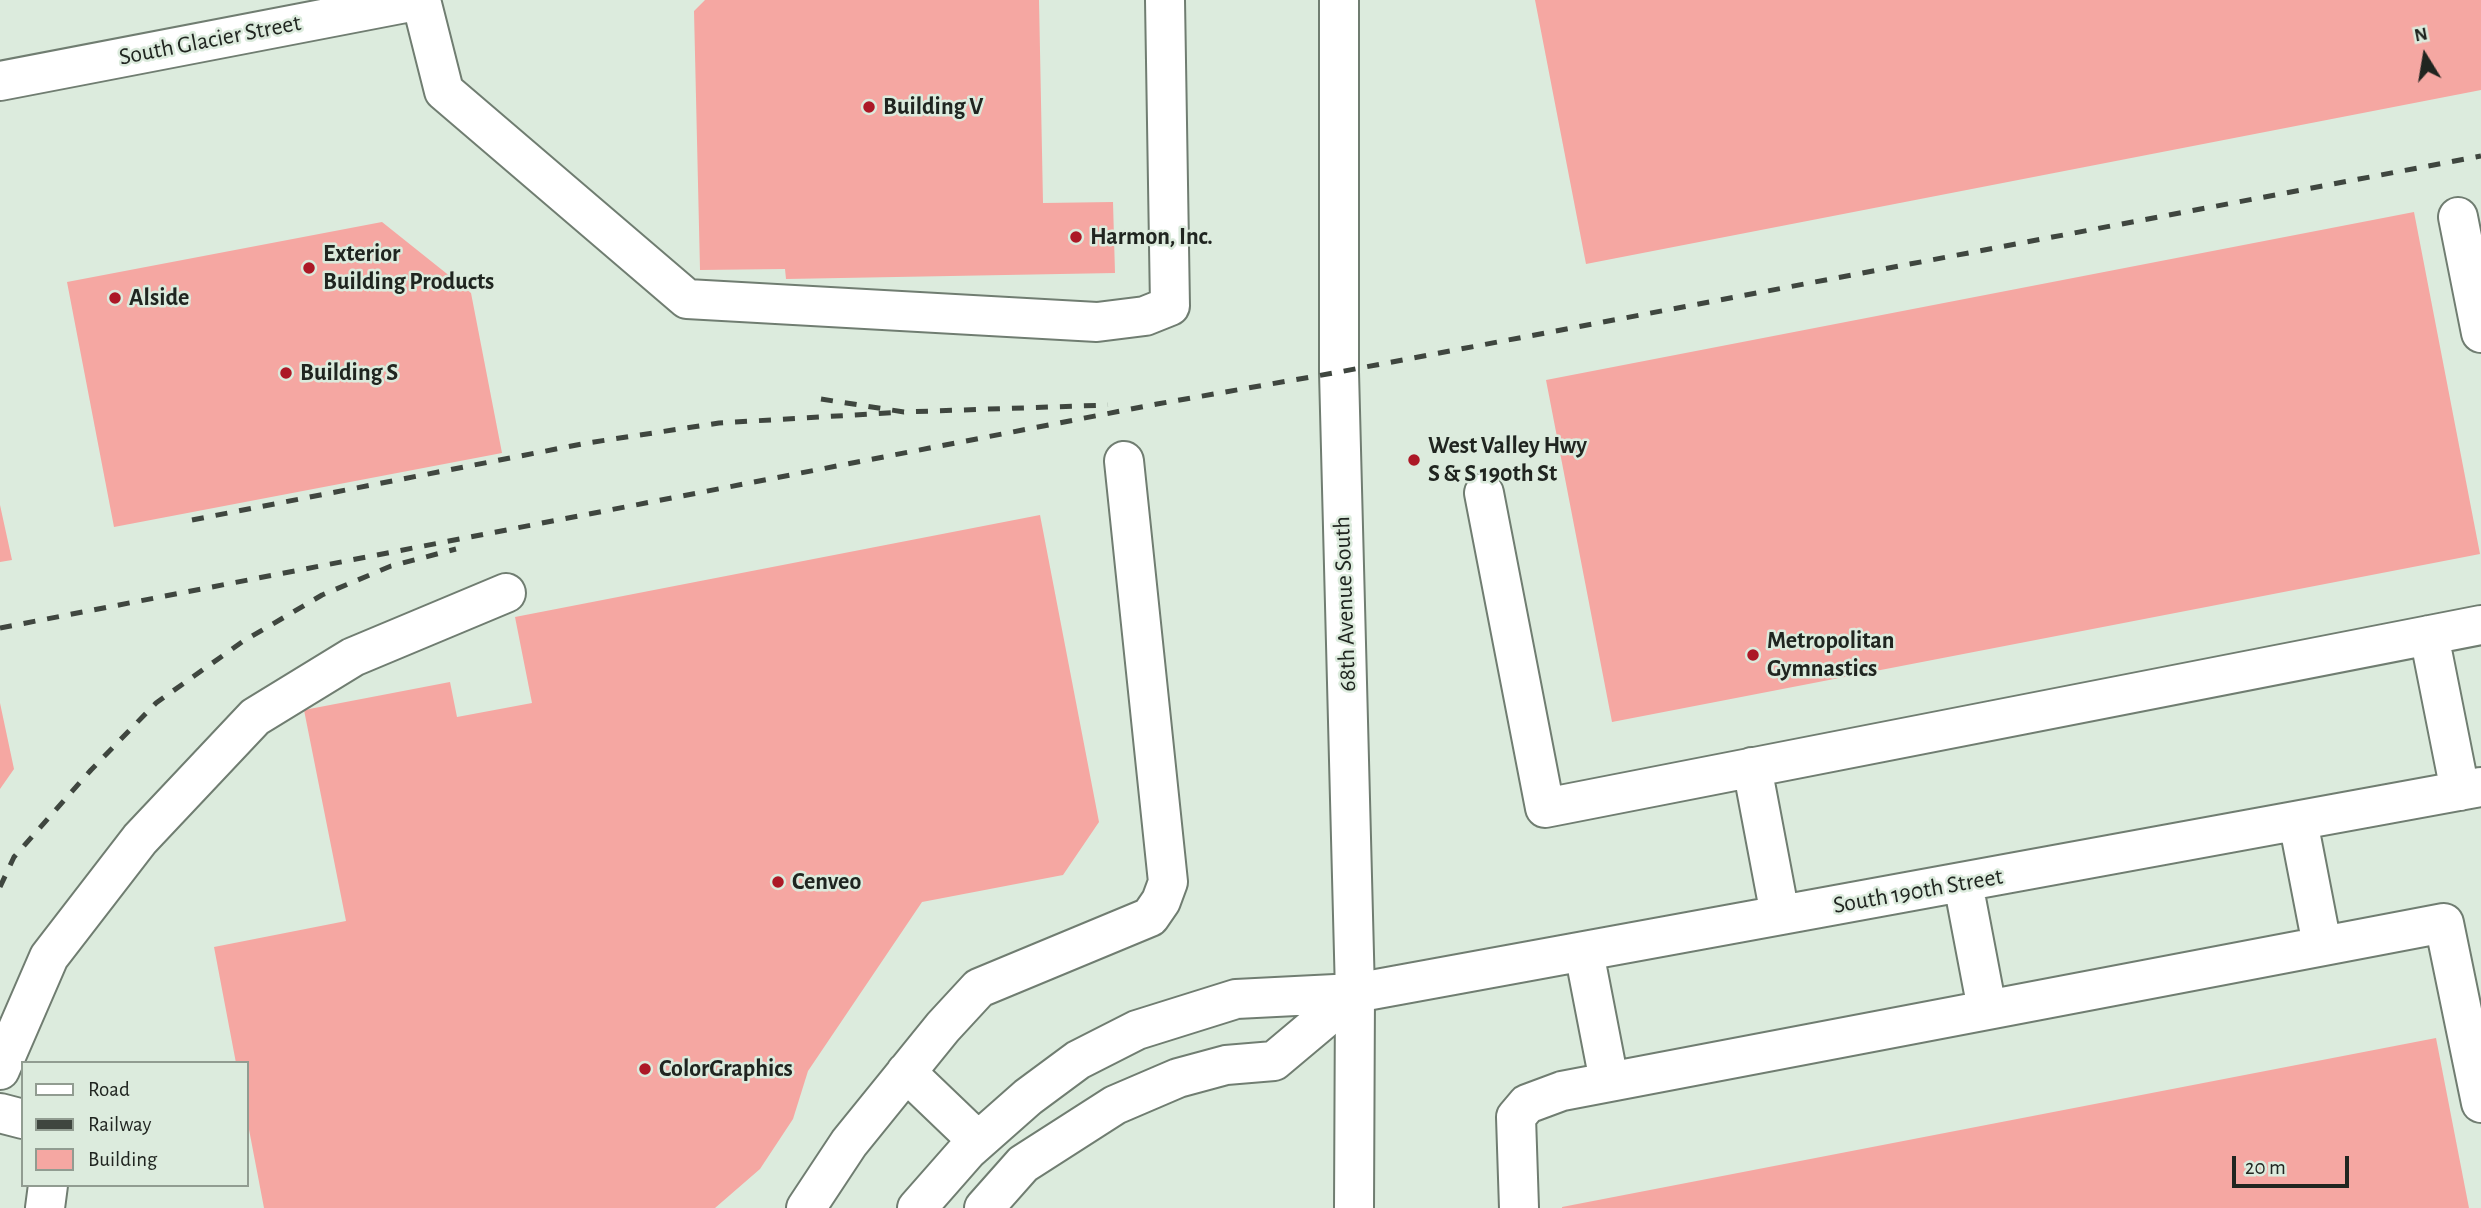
<!DOCTYPE html>
<style>
body{margin:0}
#map{position:relative;width:2481px;height:1208px;overflow:hidden;background:#dcebdd;font-family:"Alegreya Sans",sans-serif}
canvas{display:block}
.legend{position:absolute;left:21px;top:1061px;width:228px;height:126px;box-sizing:border-box;background:#dcebdd;border:2px solid #919c91;margin:0;padding:9px 12px;list-style:none;font-size:21px;color:#202520}
.legend li{display:flex;align-items:center;gap:14px;height:35px}
.legend b{width:35px;border:2px solid #919c91}
.north{position:absolute;left:2390px;top:21px;width:70px;height:70px;-webkit-text-stroke:5px #dcebdd;paint-order:stroke;rotate:349deg;font-size:19px;font-weight:700;line-height:28px;text-align:center;color:#202520}
.north::after{content:'';display:block;margin:auto;width:24px;height:32px;background:#202520;clip-path:polygon(50% 0,100% 100%,50% 72%,0 100%)}
.scale{position:absolute;left:2232px;top:1156px;width:117px;height:32px;box-sizing:border-box;border:4px solid #202520;border-top:0;padding-left:9px;font-size:21px;line-height:24px;white-space:nowrap;color:#202520;-webkit-text-stroke:5px #dcebdd;paint-order:stroke}
</style>
<div id="map">
<canvas width="2481" height="1208"></canvas>
<ul class="legend">
<li><b style="height:9px;background:#fff"></b>Road</li>
<li><b style="height:9px;background:#3f463f"></b>Railway</li>
<li><b style="height:19px;background:#f5a7a2"></b>Building</li>
</ul>
<div class="north">N</div>
<div class="scale">20 m</div>
</div>
<script>
const g = document.querySelector('canvas').getContext('2d');
g.lineJoin = 'round';
function fillPath(path, color) { g.fillStyle = color; g.fill(path, 'evenodd'); }
const shape = rows => new Path2D(rows.map(r => 'M' + r).join(''));
function stroke(path, color, width, dash) { g.strokeStyle = color; g.lineWidth = width; g.lineCap = dash ? 'butt' : 'round'; g.setLineDash(dash || []); g.stroke(path); }
function write(font, color, halo, rows, align = 'center') {
  g.font = font + ' "Alegreya Sans",sans-serif'; g.lineWidth = 5; g.setLineDash([]); g.textBaseline = 'middle'; g.strokeStyle = halo; g.fillStyle = color; for (const [text, x, y, turn = 0] of rows) {
    g.save(); g.translate(x, y); g.rotate((+turn || 0) * Math.PI / 180); g.textAlign = isNaN(turn) ? turn : align; if (halo) g.strokeText(text, 0, 0); g.fillText(text, 0, 0); g.restore();
  }
}
const building = shape([
 [705,0,1039,0,1043,203,1113,202,1115,273,786,279,785,269,700,270,694,11],
 [1535,0,2481,0,2481,90,1586,264],
 [2414,212,2480,554,1612,722,1546,380],
 [382,222,471,293,502,453,114,527,67,282],
 [0,505,12,560,0,562],
 [1040,515,1099,822,1063,875,922,902,808,1071,793,1119,760,1169,715,1208,264,1208,247,1119,247,1063,236,1063,214,947,346,921,304,710,450,682,457,717,532,703,515,617],
 [0,703,14,769,0,789],
 [2436,1038,2469,1208,1562,1208,1562,1207]
]);
const minor = shape([
 [421,0,444,91,687,299,1097,322,1145,316,1170,306,1165,0],
 [0,81,421,0],
 [2458,217,2481,333],
 [1484,493,1545,808,2481,625],
 [2429,635,2460,791],
 [1752,767,1780,915],
 [2298,821,2322,945],
 [1963,883,1987,1009],
 [1584,952,1609,1081],
 [0,1070,49,957,140,839,255,717,353,657,506,593],
 [906,1072,978,1141],
 [0,1113,23,1119],
 [45,1208,48,1185],
 [806,1208,849,1143,943,1027,979,988,1150,917,1161,901,1168,882,1124,461],
 [917,1208,968,1150,1028,1097,1078,1060,1137,1030,1236,999,1355,993,2481,787],
 [984,1208,1023,1164,1115,1105,1178,1078,1226,1065,1274,1061,1355,993],
 [1519,1208,1516,1117,1527,1104,1562,1091,2444,923,2481,1103]
]);
const major = shape([
 [1339,0,1339,372,1355,993,1354,1208]
]);
const rail = shape([
 [821,399,904,412,1108,405],
 [192,520,587,443,719,423,904,412],
 [0,628,1157,404,1339,372,2481,156],
 [0,887,14,857,91,770,156,703,242,642,322,595,391,566,456,549]
]);
const markers = [
 [869,107,7,"#ac1826"],
 [1076,237,7,"#ac1826"],
 [309,268,7,"#ac1826"],
 [115,298,7,"#ac1826"],
 [286,373,7,"#ac1826"],
 [1414,460,7,"#ac1826"],
 [1753,655,7,"#ac1826"],
 [778,882,7,"#ac1826"],
 [645,1069,7,"#ac1826"]
];
const streetNames = [
 ["South Glacier Street",210,40,-11],
 ["68th Avenue South",1345,604,-92],
 ["South 190th Street",1918,891,-10]
];
const poiNames = [
 ["Building V",883,107],
 ["Harmon, Inc.",1090,237],
 ["Exterior",323,254],
 ["Building Products",323,282],
 ["Alside",129,298],
 ["Building S",300,373],
 ["West Valley Hwy",1428,446],
 ["S & S 190th St",1428,474],
 ["Metropolitan",1767,641],
 ["Gymnastics",1767,669],
 ["Cenveo",792,882],
 ["ColorGraphics",659,1069]
];
fillPath(building, '#f5a7a2');
stroke(minor, '#707d71', 42);
stroke(major, '#707d71', 42);
stroke(minor, '#fff', 38);
stroke(major, '#fff', 38);
stroke(rail, '#3f463f', 5, [12, 12]);
for (const [x, y, r, color] of markers) { const dot = new Path2D(); dot.arc(x, y, r, 0, 2 * Math.PI); g.fillStyle = color; g.fill(dot); stroke(dot, '#dcebdd', 2.5); }
write('24px', '#202520', '#dcebdd', streetNames);
write('bold 24px', '#202520', '#dcebdd', poiNames, 'left');
</script>
